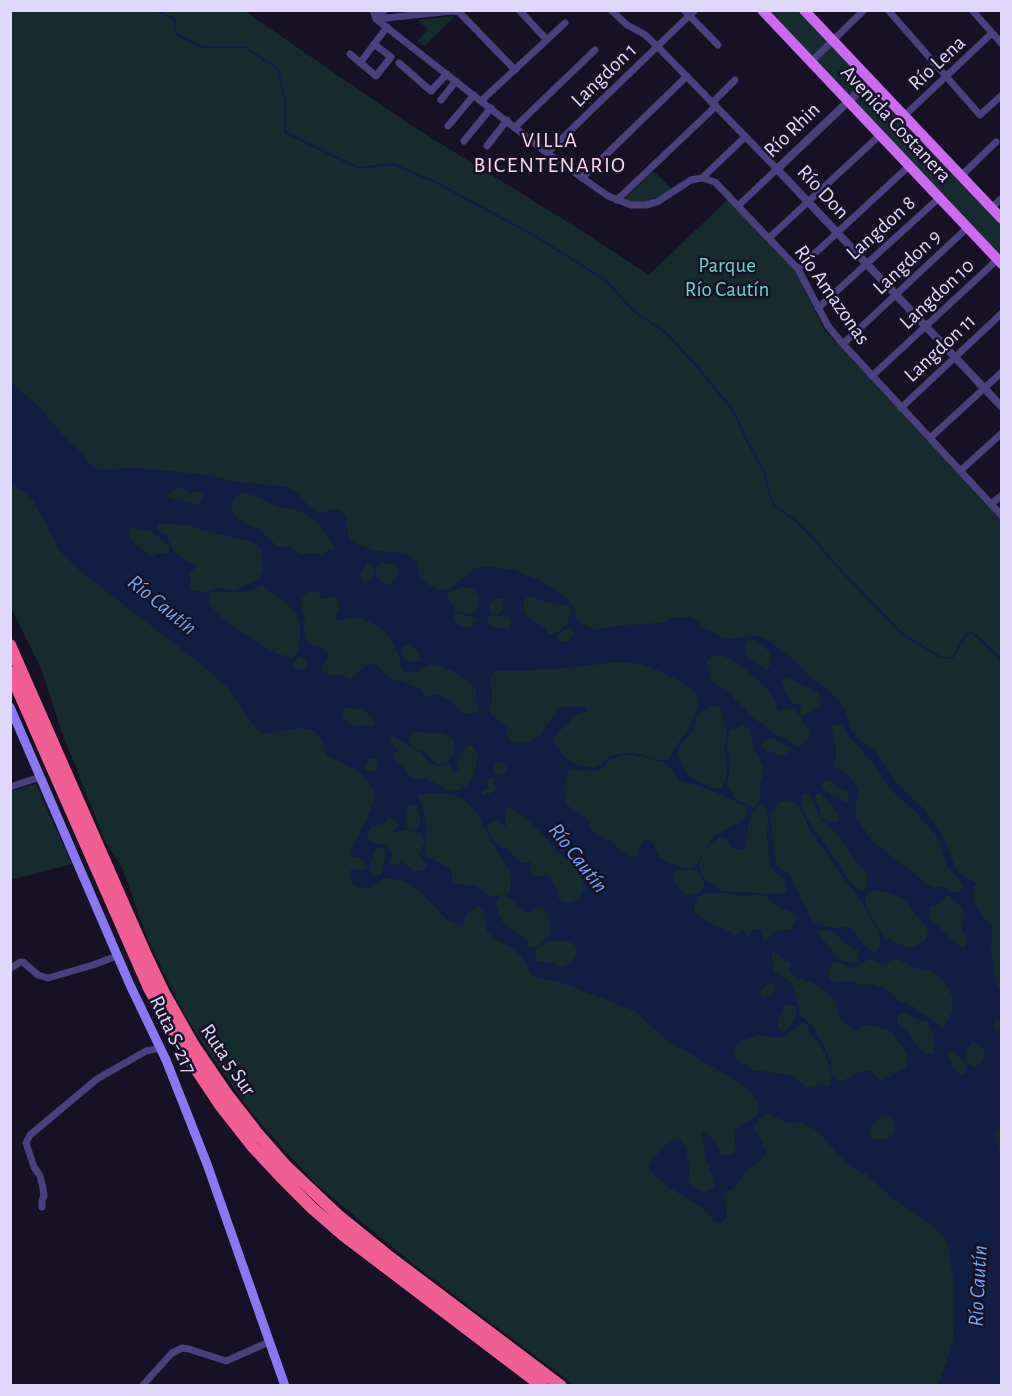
<!DOCTYPE html>
<meta charset="utf-8">
<style>
body{margin:0}
#map{position:relative;width:1012px;height:1396px;overflow:hidden;background:#161124;font-family:"Alegreya Sans",sans-serif}
canvas{display:block}
.frame{position:absolute;inset:0;border:12px solid #e0d8fb;pointer-events:none}
</style>
<div id="map">
<canvas width="1012" height="1396"></canvas>
<div class="frame"></div>
</div>
<script>
const g = document.querySelector('canvas').getContext('2d');
g.lineJoin = 'round';
function fillPath(path, color) { g.fillStyle = color; g.fill(path, 'evenodd'); }
const shape = rows => new Path2D(rows.map(r => 'M' + r).join(''));
function stroke(path, color, width, dash) { g.strokeStyle = color; g.lineWidth = width; g.lineCap = dash ? 'butt' : 'round'; g.setLineDash(dash || []); g.stroke(path); }
function write(font, color, halo, rows, align = 'center') {
  g.font = font + ' "Alegreya Sans",sans-serif'; g.lineWidth = 5; g.setLineDash([]); g.textBaseline = 'middle'; g.strokeStyle = halo; g.fillStyle = color; for (const [text, x, y, turn = 0] of rows) {
    g.save(); g.translate(x, y); g.rotate((+turn || 0) * Math.PI / 180); g.textAlign = isNaN(turn) ? turn : align; if (halo) g.strokeText(text, 0, 0); g.fillText(text, 0, 0); g.restore();
  }
}
const green = shape([
 [10,11,246,11,256,19,409,124,571,224,649,275,729,198,795,270,824,329,1001,520,1001,1385,574,1385,413,1264,363,1223,318,1186,285,1151,251,1112,214,1060,184,1014,154,953,138,914,128,883,121,866,105,841,61,730,42,671,11,607],
 [764,11,802,11,1001,222,1001,262],
 [455,16,425,46,417,41,428,30,418,20],
 [653,171,673,190,663,197,647,202,629,202,624,200],
 [36,784,72,864,11,880,11,791]
]);
const water = shape([
 [11,382,40,408,62,434,82,453,89,463,100,470,132,468,180,472,209,475,231,481,285,487,294,491,301,496,308,506,317,512,324,512,335,509,340,510,346,518,348,536,350,540,358,545,376,551,403,553,408,555,416,561,420,577,426,583,436,589,442,590,451,589,472,570,482,566,494,567,514,570,543,582,565,596,573,607,577,621,593,629,600,629,624,625,662,623,675,617,692,617,698,622,702,628,711,631,724,639,756,636,771,642,797,662,810,677,830,692,840,702,845,710,851,729,859,741,878,753,882,763,897,783,924,809,929,817,945,840,957,872,975,882,976,884,973,891,972,900,992,928,991,955,995,964,994,970,996,983,1002,994,1001,1020,996,1019,993,1024,996,1032,1002,1031,1001,1129,997,1129,995,1134,1002,1165,1002,1368,999,1385,938,1385,949,1355,953,1339,955,1317,955,1291,948,1245,944,1237,928,1222,890,1196,867,1175,848,1165,816,1130,801,1123,788,1123,767,1114,758,1118,754,1127,766,1151,765,1155,760,1161,746,1170,736,1187,725,1192,723,1196,727,1212,726,1218,720,1223,714,1222,705,1209,668,1187,651,1172,649,1168,652,1160,665,1145,674,1141,680,1140,685,1147,690,1168,688,1183,693,1187,704,1192,712,1189,715,1185,714,1180,706,1160,701,1133,704,1132,715,1140,721,1155,729,1155,735,1152,736,1147,734,1136,736,1128,753,1118,757,1114,760,1107,751,1092,728,1076,664,1038,635,1011,568,985,533,976,530,972,521,956,516,951,509,946,494,938,487,932,484,913,479,907,470,911,467,914,462,925,457,925,447,920,420,892,405,881,384,878,369,887,363,888,355,886,352,884,349,872,354,868,360,871,364,870,365,867,365,862,362,858,354,858,350,854,370,811,374,799,373,790,369,783,362,775,353,768,328,756,325,752,324,744,322,739,313,730,301,728,267,734,261,733,247,717,230,690,202,665,80,571,59,550,34,502,25,492,11,483],
 [178,488,182,488,192,493,200,491,204,494,200,503,195,504,169,498,168,493],
 [244,493,255,496,277,507,299,511,311,517,324,530,333,544,333,549,326,551,322,555,311,553,301,554,286,546,277,546,260,530,244,523,238,519,232,510,231,503,235,497],
 [162,524,187,525,206,531,250,541,257,544,261,550,261,558,263,569,262,573,254,582,235,590,229,590,217,588,205,592,192,590,190,588,191,580,189,574,197,566,175,554,168,540,168,535,159,532,157,529,158,525],
 [131,527,151,531,168,545,170,548,168,552,164,554,158,554,155,556,148,556,144,550,130,540,128,531],
 [370,563,374,566,374,573,367,581,362,581,360,576,366,564],
 [380,563,394,564,398,568,398,576,391,585,385,584,376,576,375,573,376,566],
 [263,585,266,586,269,591,280,597,296,614,300,622,300,643,297,653,293,658,275,653,239,630,220,616,212,607,209,601,209,595,211,592,245,592],
 [465,587,475,589,479,599,477,610,470,614,457,612,447,597,448,594,452,591],
 [311,590,319,593,321,599,333,597,337,598,340,607,335,617,338,621,359,616,382,629,386,633,395,647,400,660,401,667,404,671,417,673,426,666,433,664,438,665,453,671,466,680,475,688,476,691,476,699,479,707,478,711,472,714,461,712,454,703,438,694,428,697,425,696,422,690,418,687,387,677,380,668,375,664,369,664,363,667,352,679,341,675,329,674,324,672,322,669,323,666,327,660,329,654,324,649,308,644,306,640,304,631,305,620,302,612,301,601,305,594],
 [530,597,549,603,569,607,571,611,567,625,555,634,549,634,543,626,528,618,524,612,524,603,526,598],
 [494,599,501,599,504,600,502,611,497,615,493,615,489,611,490,604],
 [458,613,474,617,476,618,476,622,473,626,470,627,461,626,454,620,455,614],
 [503,615,509,617,511,620,511,625,509,628,501,629,493,627,488,623,487,619,489,616],
 [567,628,574,629,573,635,567,641,559,642,557,637,558,634],
 [750,640,755,640,761,643,769,652,772,662,767,669,758,665,746,654,745,647,747,642],
 [408,645,417,650,421,659,420,661,413,663,403,658,401,650,402,647],
 [720,655,728,658,740,665,763,685,774,698,778,710,791,708,799,714,804,724,810,731,810,735,803,744,799,746,796,745,774,734,764,725,748,715,744,707,735,700,731,692,712,682,710,679,707,661,712,656],
 [302,656,306,660,306,667,304,670,299,670,294,667,294,664,298,657],
 [617,662,642,664,650,667,672,677,689,687,695,693,698,704,697,709,689,728,672,752,669,760,656,760,637,753,627,753,611,756,601,765,594,768,574,764,569,761,555,745,554,739,558,732,568,724,574,715,587,711,587,708,585,707,570,706,561,707,550,720,539,736,529,741,519,744,510,742,507,735,507,727,490,714,492,697,491,680,494,671,524,671,566,668],
 [787,678,808,687,817,693,821,699,819,706,804,716,800,715,801,704,793,704,782,684,782,680],
 [712,706,716,706,720,708,727,732,724,747,725,761,727,766,726,778,722,787,717,789,712,788,690,777,684,769,678,753,680,745,688,738,692,732,697,714],
 [347,708,361,710,371,715,374,721,373,726,370,727,364,725,358,728,353,726,342,716,344,709],
 [832,724,843,726,848,735,866,755,895,794,914,810,936,835,940,842,943,857,948,867,962,883,963,887,960,891,953,893,945,887,941,886,934,888,931,887,906,867,894,860,888,853,872,841,856,816,855,807,859,795,856,785,844,771,837,768,833,765,836,758,836,746,833,738],
 [742,726,744,726,749,729,755,751,762,763,764,771,760,783,760,799,757,806,754,808,736,800,727,785,731,763,727,746,729,733,731,730],
 [418,731,429,734,441,733,450,736,453,739,454,744,453,755,447,763,441,765,435,763,425,751,416,750,412,747,410,741,410,735,412,732],
 [393,737,395,737,415,750,421,752,430,764,441,766,449,764,455,772,458,770,460,753,469,745,474,746,477,755,476,765,471,782,461,789,453,792,440,786,426,778,417,780,406,774,404,767,396,762,393,758,393,756,398,749,391,742,391,738],
 [767,738,775,739,789,747,788,753,783,755,766,751,763,748,762,744,764,740],
 [623,755,633,755,664,762,670,768,679,780,711,790,745,806,747,811,746,816,744,819,714,837,705,848,698,863,694,868,684,869,680,868,659,857,653,843,649,839,644,840,642,842,639,848,638,855,633,857,629,856,618,848,612,842,591,830,588,821,585,817,567,805,565,799,563,788,569,770,575,769,587,771,598,770,603,768,610,760],
 [370,758,376,758,379,762,376,769,372,772,367,771,365,769,365,763],
 [500,762,506,766,506,771,502,775,498,776,495,773,494,767,495,764],
 [491,778,494,779,494,784,498,790,483,796,481,792,487,789,488,780],
 [826,780,829,781,839,788,847,790,849,799,848,802,843,801,838,797,833,796,823,789,822,784],
 [437,793,449,794,463,798,478,815,490,839,508,868,511,884,510,891,507,895,493,896,487,895,483,890,474,886,456,884,453,882,451,870,448,867,427,857,426,852,427,824,423,809,418,796,421,794],
 [805,793,810,795,821,819,830,827,841,839,859,865,867,873,868,882,867,887,864,890,859,890,849,880,808,820,803,809,801,799,802,795],
 [819,793,833,806,839,816,838,822,826,821,821,818,819,807,814,799,815,795],
 [788,800,792,801,800,808,812,834,831,859,842,877,854,891,865,907,879,933,880,939,880,945,877,952,872,952,868,950,854,931,849,927,835,928,813,923,795,886,792,878,787,872,778,867,775,863,771,822,772,812,778,803],
 [762,803,766,806,768,816,767,839,771,866,773,871,786,879,786,893,766,894,722,891,716,885,707,882,701,873,699,865,703,853,706,848,720,836,727,838,732,847,735,849,738,850,745,849,747,841,749,819,752,812,760,804],
 [413,804,418,808,421,822,417,829,411,831,407,827,405,813,408,806],
 [507,807,512,808,527,819,549,841,556,851,577,868,584,882,583,890,578,899,568,903,562,901,558,897,555,887,550,877,546,876,540,877,533,874,531,871,531,862,520,862,508,850,500,846,490,837,487,826,492,821,497,820,506,827,505,814],
 [388,819,394,820,400,825,392,832,406,830,421,833,425,842,419,854,426,864,426,868,423,871,414,871,401,861,396,865,392,865,389,861,393,855,385,845,372,843,369,841,367,835,372,826,383,824],
 [381,847,386,851,385,859,382,873,379,876,377,876,372,874,370,867,373,857,373,852,376,848],
 [678,869,683,870,693,869,698,871,704,883,704,888,699,893,690,896,683,894,673,879,673,874],
 [875,890,893,894,905,901,927,928,928,932,926,940,914,946,908,947,885,938,877,926,865,904,865,898,868,893],
 [705,893,728,893,745,896,756,894,764,895,781,908,795,913,797,920,791,929,772,933,767,940,762,939,761,931,758,929,751,931,750,936,748,937,744,932,741,931,737,935,734,935,727,930,710,923,695,914,694,910,697,897],
 [500,896,503,896,509,898,523,911,527,913,530,913,538,906,543,908,548,914,551,930,548,937,537,947,530,948,528,944,527,938,514,932,505,925,500,918,496,904],
 [946,896,949,896,962,908,965,915,962,929,967,940,964,948,956,943,930,919,931,906,938,904],
 [822,929,834,932,845,943,858,950,860,958,858,962,853,963,840,961,836,958,821,936,819,932,820,930],
 [549,941,565,941,574,944,577,950,576,955,573,961,565,966,561,967,555,963,538,961,535,956,536,949,541,945],
 [773,952,791,963,789,970,792,974,800,979,812,983,825,990,835,1001,840,1018,850,1027,855,1030,863,1026,871,1025,888,1030,892,1032,897,1041,907,1052,908,1059,905,1068,883,1080,879,1080,872,1072,866,1070,856,1073,843,1081,838,1081,832,1075,831,1063,827,1052,813,1026,801,1016,792,984,785,978,775,973,773,971,772,954],
 [870,959,883,964,893,960,900,960,912,967,930,971,939,977,945,983,953,998,952,1012,945,1026,943,1028,940,1027,934,1021,921,1013,916,1008,898,1000,890,992,874,984,863,985,851,981,836,983,831,980,828,975,829,969,834,962,840,963,851,968],
 [768,983,772,983,776,990,767,996,762,996,760,992],
 [789,1005,796,1006,796,1015,791,1026,784,1031,781,1031,778,1026,780,1013,784,1007],
 [904,1012,908,1013,915,1019,926,1021,931,1027,935,1048,934,1053,927,1053,922,1051,916,1045,909,1033,898,1024,897,1020,898,1016],
 [801,1023,805,1023,807,1024,811,1036,819,1043,826,1056,832,1078,831,1083,829,1086,820,1084,812,1088,806,1087,792,1076,784,1074,753,1070,739,1061,735,1057,733,1051,734,1048,743,1040,759,1035,772,1038,779,1038,787,1035],
 [972,1043,979,1044,983,1048,985,1053,984,1058,980,1064,974,1067,967,1063,965,1059,966,1050],
 [949,1050,956,1053,965,1064,967,1070,965,1074,959,1074,948,1059,947,1053],
 [884,1116,887,1116,892,1119,894,1122,895,1130,892,1135,889,1137,876,1140,869,1135,869,1131,877,1120]
]);
const stream = shape([
 [156,10,174,19,176,34,202,47,245,47,278,69,285,99,285,132,358,168,393,164,437,183,535,236,605,280,635,312,665,332,694,363,732,409,748,443,763,470,773,505,796,521,812,537,833,562,901,633,940,657,952,658,966,635,972,632,998,656,1002,662]
]);
const minor = shape([
 [373,10,376,19],
 [519,10,547,40],
 [611,10,627,25,644,34,657,46,777,169,738,206],
 [684,10,718,45],
 [888,10,980,115,1002,95],
 [972,10,1002,44],
 [376,19,547,153,608,196,631,205,646,205,657,202,691,180,702,178,715,182,798,269,828,326,843,344,1002,516],
 [376,19,452,11,459,12,515,70],
 [376,19,385,10],
 [350,54,376,76,391,57,374,44],
 [811,62,864,10],
 [360,63,387,27],
 [399,63,431,91,447,74],
 [441,100,456,81],
 [481,101,565,23],
 [712,103,735,80],
 [904,116,992,33],
 [448,126,474,95],
 [515,127,595,50],
 [464,141,491,108],
 [487,146,507,120],
 [547,153,695,10],
 [961,176,996,142],
 [582,178,687,76],
 [702,178,745,137],
 [617,200,716,106],
 [991,208,1002,198],
 [769,238,880,135],
 [798,269,909,166],
 [818,308,939,198],
 [843,344,967,228],
 [872,376,997,260],
 [901,408,1002,313],
 [930,438,1002,372],
 [960,471,1002,433],
 [991,504,1002,495],
 [10,787,40,777],
 [10,969,20,962,23,962,38,975,48,978,93,965,117,956],
 [42,1207,42,1200,44,1196,43,1188,40,1176,34,1167,26,1143,30,1135,97,1079,146,1051,161,1048],
 [142,1386,172,1353,182,1348,189,1349,226,1361,269,1342]
]);
const tertiary = shape([
 [871,80,777,169,1002,407]
]);
const secondary = shape([
 [10,707,130,985,166,1060,207,1164,285,1386]
]);
const primary = shape([
 [762,10,1002,264],
 [804,10,1002,219]
]);
const motorway = shape([
 [10,645,145,953,164,993,194,1046,226,1093,257,1133,285,1165,340,1217,387,1255,561,1386],
 [10,672,149,988,182,1048,220,1105,253,1147,280,1176,312,1208,343,1235,542,1386]
]);
const streetNames = [
 ["Río Lena",937,63,-43],
 ["Langdon 1",604,75,-44],
 ["Avenida Costanera",896,124,47],
 ["Río Rhin",792,130,-44],
 ["Río Don",823,192,47],
 ["Langdon 8",881,228,-42],
 ["Langdon 9",907,262,-43],
 ["Langdon 10",937,294,-43],
 ["Río Amazonas",832,295,55],
 ["Langdon 11",940,348,-43],
 ["Ruta S-217",173,1035,65],
 ["Ruta 5 Sur",228,1060,56]
];
const parkNames = [
 ["Parque",727,266],
 ["Río Cautín",727,290]
];
const neighbourhoodNames = [
 ["VILLA",550,140],
 ["BICENTENARIO",550,165]
];
const waterNames = [
 ["Río Cautín",162,605,39],
 ["Río Cautín",578,858,52],
 ["Río Cautín",978,1286,-87]
];
fillPath(green, '#152b2d');
fillPath(water, '#111e43');
stroke(stream, '#111e43', 2);
stroke(minor, '#4a407e', 7);
stroke(tertiary, '#4a407e', 8);
stroke(secondary, '#8978f2', 9);
stroke(primary, '#ce69f1', 10);
stroke(motorway, '#f05e93', 12);
write('21px', '#e0d8fb', '#161124', streetNames);
write('21px', '#6ad5c7', '#161124', parkNames);
g.letterSpacing = '1.5px';
write('22px', '#fbd9eb', '#161124', neighbourhoodNames);
g.letterSpacing = '0px';
write('italic 22px', '#6fa6f1', '#161124', waterNames);
</script>
